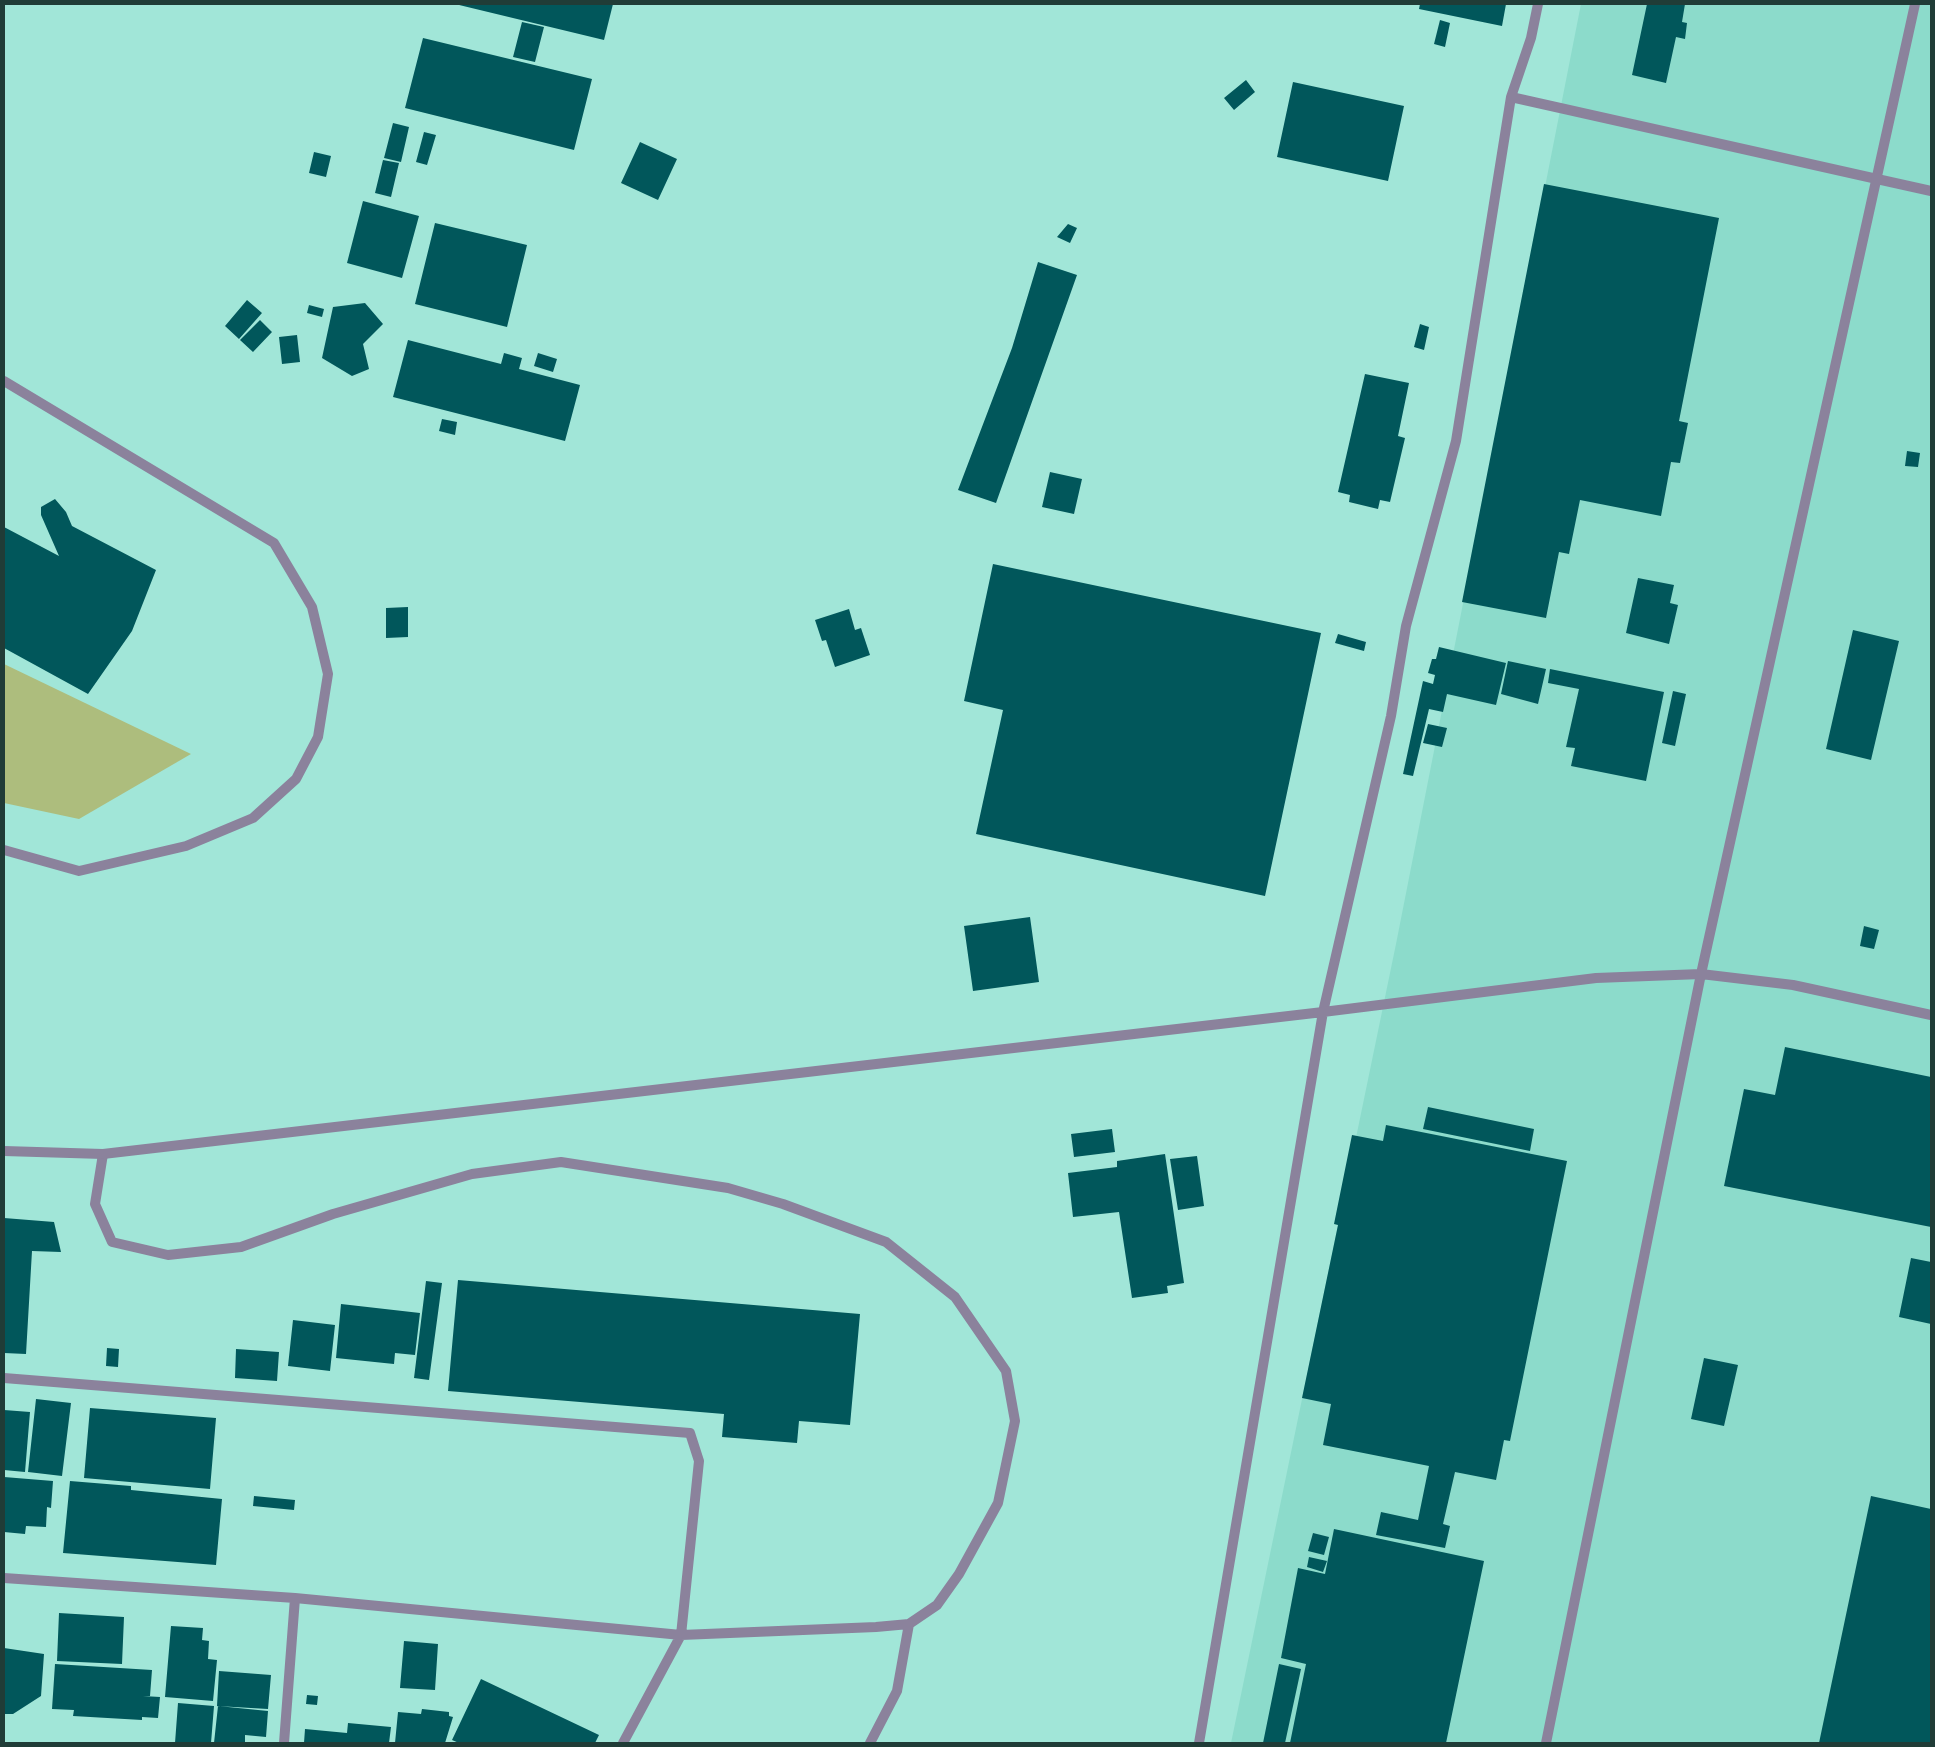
<!DOCTYPE html>
<style>
body{margin:0}
#map{position:relative;width:1935px;height:1747px;overflow:hidden;background:#a1e6d8;font-family:Karla,sans-serif}
canvas{display:block}
.frame{position:absolute;inset:0;border:5px solid #203c37;pointer-events:none}
</style>
<div id="map">
<canvas width="1935" height="1747"></canvas>
<div class="frame"></div>
</div>
<script>
const g = document.querySelector('canvas').getContext('2d');
g.lineJoin = 'round';
function fillPath(path, color) { g.fillStyle = color; g.fill(path, 'evenodd'); }
const shape = rows => new Path2D(rows.map(r => 'M' + r).join(''));
function stroke(path, color, width, dash) { g.strokeStyle = color; g.lineWidth = width; g.lineCap = dash ? 'butt' : 'round'; g.setLineDash(dash || []); g.stroke(path); }
const built = shape([
 [1581,4,1931,4,1931,1743,1231,1743,1396,944]
]);
const green = shape([
 [4,664,191,754,79,819,4,803]
]);
const building = shape([
 [455,4,613,4,604,40],
 [1420,4,1506,4,1502,26,1419,9],
 [1647,4,1685,4,1682,22,1687,23,1685,39,1676,37,1666,83,1632,75],
 [1440,20,1450,23,1445,47,1434,44],
 [522,22,544,27,535,62,513,57],
 [423,38,592,79,574,150,405,108],
 [1246,80,1255,92,1234,110,1224,98],
 [1293,82,1404,106,1388,181,1277,157],
 [393,123,409,127,401,162,384,158],
 [424,132,436,135,427,165,416,162],
 [640,142,677,159,658,200,621,183],
 [314,152,331,156,326,177,309,173],
 [383,160,399,163,391,197,375,193],
 [1544,184,1719,218,1679,421,1688,423,1680,463,1671,462,1661,516,1580,500,1569,554,1559,552,1546,618,1462,602],
 [363,201,419,216,402,278,347,263],
 [435,223,527,245,507,327,415,304],
 [1068,224,1077,228,1070,243,1057,237],
 [1038,262,1077,275,996,503,958,490,1012,348],
 [247,300,262,313,239,339,225,326],
 [365,303,383,324,363,344,369,369,352,376,322,358,333,307],
 [309,305,324,309,322,317,307,313],
 [260,320,272,332,253,352,240,340],
 [1420,324,1429,327,1424,350,1414,347],
 [297,335,300,362,282,364,279,337],
 [408,340,501,364,504,353,522,358,519,369,580,385,565,441,393,397],
 [538,353,557,359,553,372,534,366],
 [1365,374,1409,383,1398,436,1405,438,1390,502,1380,500,1378,509,1349,502,1350,495,1338,492],
 [442,419,457,422,455,435,439,431],
 [1907,451,1920,453,1918,467,1905,466],
 [1050,472,1082,479,1074,514,1042,507],
 [55,499,66,512,72,526,156,570,132,631,88,694,4,648,4,527,59,556,41,515,41,507],
 [993,564,1321,633,1265,896,976,834,1003,710,964,701],
 [1638,578,1674,585,1670,603,1678,605,1669,644,1626,633],
 [408,607,408,637,386,638,386,608],
 [849,609,855,630,861,628,870,655,835,667,826,640,822,641,815,620],
 [1853,630,1899,641,1871,760,1826,749],
 [1338,634,1366,642,1364,651,1335,643],
 [1439,647,1506,663,1496,705,1447,694,1443,712,1429,709,1413,776,1403,774,1423,681,1433,684,1435,675,1428,673,1432,659,1436,659],
 [1508,661,1546,669,1538,704,1501,694],
 [1550,669,1664,692,1646,781,1571,766,1575,748,1566,747,1579,689,1548,683],
 [1673,691,1686,694,1675,746,1662,743],
 [1428,724,1447,728,1442,747,1423,743],
 [1030,917,1039,982,973,991,964,926],
 [1864,926,1879,930,1874,949,1860,946],
 [1785,1047,1931,1077,1931,1227,1724,1186,1744,1089,1775,1095],
 [1428,1107,1534,1129,1530,1151,1423,1129],
 [1386,1125,1567,1161,1510,1441,1504,1440,1496,1480,1455,1472,1443,1524,1450,1526,1445,1548,1376,1535,1381,1512,1418,1520,1429,1466,1323,1445,1331,1404,1302,1398,1338,1225,1334,1224,1352,1135,1383,1141],
 [1112,1129,1115,1152,1074,1157,1071,1134],
 [1165,1154,1184,1283,1167,1286,1168,1293,1132,1298,1119,1212,1073,1217,1068,1173,1117,1167,1117,1161],
 [1197,1156,1204,1206,1178,1210,1170,1159],
 [4,1218,54,1222,61,1252,32,1251,26,1354,4,1353],
 [1911,1258,1931,1262,1931,1324,1899,1317],
 [458,1280,860,1314,850,1425,799,1421,797,1443,722,1437,724,1414,448,1391],
 [426,1281,442,1283,429,1380,414,1378],
 [341,1304,420,1313,415,1355,395,1353,394,1364,336,1358],
 [293,1320,335,1325,330,1371,288,1366],
 [107,1348,119,1349,118,1367,106,1366],
 [236,1349,279,1352,277,1381,235,1378],
 [1704,1358,1738,1365,1724,1426,1691,1419],
 [36,1399,71,1403,62,1476,28,1472],
 [90,1408,216,1418,210,1489,84,1478],
 [4,1410,30,1412,25,1472,4,1470],
 [4,1477,53,1481,51,1508,47,1507,46,1527,26,1526,25,1534,4,1532],
 [70,1481,131,1486,131,1490,222,1499,216,1565,63,1553],
 [254,1496,295,1500,294,1510,253,1506],
 [1871,1496,1931,1509,1931,1743,1819,1743],
 [1334,1529,1484,1561,1446,1743,1290,1743,1306,1664,1281,1658,1298,1568,1325,1574],
 [1313,1533,1329,1537,1324,1555,1308,1551],
 [1309,1557,1327,1561,1323,1572,1307,1567],
 [59,1613,124,1617,122,1664,57,1661],
 [171,1626,203,1628,202,1640,209,1641,208,1659,217,1660,213,1701,165,1697],
 [404,1641,438,1644,435,1690,400,1688],
 [4,1648,44,1654,41,1696,13,1714,4,1714],
 [55,1664,152,1670,150,1696,143,1696,160,1697,158,1718,142,1717,142,1720,73,1716,74,1710,52,1709],
 [1279,1664,1301,1669,1285,1743,1263,1743],
 [219,1671,271,1675,268,1709,217,1706],
 [481,1679,599,1735,595,1743,459,1743,452,1740],
 [307,1695,318,1696,317,1705,306,1704],
 [178,1703,214,1706,211,1743,175,1743],
 [218,1706,268,1711,266,1737,245,1735,245,1743,214,1743],
 [422,1709,449,1712,449,1716,453,1717,445,1743,395,1743,398,1712,421,1714],
 [348,1723,391,1727,389,1743,304,1743,305,1729,347,1733]
]);
const minor = shape([
 [1511,97,1877,179],
 [1323,1012,1391,716,1406,626,1456,441,1511,97,1531,38,1538,4],
 [4,1378,690,1433,699,1461,681,1635,623,1743],
 [4,1578,295,1598,681,1635,876,1627,909,1624,937,1605,959,1574,998,1503,1015,1421,1006,1371,955,1297,886,1242,783,1204,728,1188,561,1162,472,1174,333,1214,241,1247,168,1255,112,1242,95,1204,103,1154],
 [284,1743,295,1598],
 [870,1743,897,1691,909,1624]
]);
const tertiary = shape([
 [1877,179,1931,191],
 [4,381,274,543,312,607,328,674,318,737,296,779,253,818,186,846,79,871,4,850],
 [4,1151,103,1154,1323,1012,1596,978,1701,974,1793,985,1931,1015],
 [1199,1743,1323,1012],
 [1546,1743,1701,974,1915,4]
]);
fillPath(built, '#8cdbcb');
fillPath(green, '#adbd7d');
fillPath(building, '#01575b');
stroke(minor, '#8b829c', 10);
stroke(tertiary, '#8b829c', 10);
</script>
